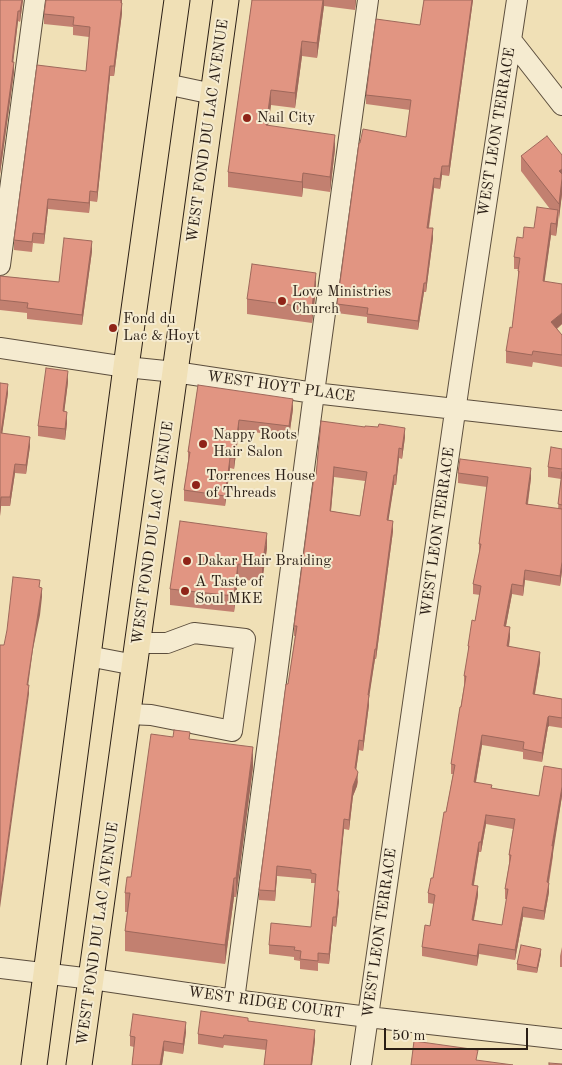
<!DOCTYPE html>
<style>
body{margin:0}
#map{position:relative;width:562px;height:1065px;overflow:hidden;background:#f0e0b6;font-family:"Old Standard TT",serif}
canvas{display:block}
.scale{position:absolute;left:384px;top:1028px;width:144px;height:22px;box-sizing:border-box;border:2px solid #2a1e15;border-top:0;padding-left:6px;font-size:15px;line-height:18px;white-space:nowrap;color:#2a1e15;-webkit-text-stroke:4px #f5ebd0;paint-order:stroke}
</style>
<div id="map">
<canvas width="562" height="1065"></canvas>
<div class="scale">50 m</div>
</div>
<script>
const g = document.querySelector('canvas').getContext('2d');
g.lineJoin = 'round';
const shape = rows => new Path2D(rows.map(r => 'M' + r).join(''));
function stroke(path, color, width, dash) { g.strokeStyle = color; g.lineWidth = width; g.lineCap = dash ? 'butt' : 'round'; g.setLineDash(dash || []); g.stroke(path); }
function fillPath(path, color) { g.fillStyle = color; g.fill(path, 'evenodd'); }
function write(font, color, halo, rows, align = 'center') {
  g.font = font + ' "Old Standard TT",serif'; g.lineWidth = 4; g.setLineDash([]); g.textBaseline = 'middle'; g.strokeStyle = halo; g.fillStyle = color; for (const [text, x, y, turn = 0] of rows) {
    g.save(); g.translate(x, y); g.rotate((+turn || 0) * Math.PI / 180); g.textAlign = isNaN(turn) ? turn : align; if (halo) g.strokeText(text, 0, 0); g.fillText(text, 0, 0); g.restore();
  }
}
const minor = shape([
 [511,40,562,105],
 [166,84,213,94],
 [0,265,35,0],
 [0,348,126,367,175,372,314,393,562,421],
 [88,656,135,665],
 [128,714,151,715,232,731,245,639,194,633,167,643,138,643],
 [0,968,92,979,234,1000,368,1017,562,1039],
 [234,1000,314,393,368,0],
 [361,1065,459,384,517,0]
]);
const major = shape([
 [34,1065,126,367,177,0],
 [79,1065,175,372,226,0]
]);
const wall = shape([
 [0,0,23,0,20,22,18,21,13,62,14,72,0,174],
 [46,0,122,0,122,13,114,76,110,76,97,202,90,201,89,213,48,209,44,244,33,243,32,252,14,250,14,240,86,71,89,37,73,35,73,27,44,24,44,14],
 [252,0,356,0,355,10,324,6,317,58,302,56,295,108,271,105,268,125,335,149,330,192,303,188,302,197,228,187,228,172],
 [424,0,473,0,449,176,442,175,440,189,434,188,429,228,433,238,426,292,424,292,418,330,367,323,367,317,337,313,337,304,406,137,410,110,366,104,366,95,420,25],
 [562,155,562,194,556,236,551,235,544,282,562,324,557,329,562,335,562,367,533,362,532,367,506,363,506,351,512,328,518,280,518,269,514,269,514,257,523,238,534,228,550,209,521,171,521,156],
 [92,251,82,325,27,319,27,313,0,310,0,276,59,282],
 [316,289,312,323,247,314,247,299],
 [68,382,64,412,67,423,65,440,38,436,38,426],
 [0,383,8,393,2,434,30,446,26,474,15,473,10,506,1,506,0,516],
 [198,385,293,409,289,437,239,430,234,469,230,468,225,506,184,501,184,490,188,461,188,452],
 [321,421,405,437,402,459,399,458,396,485,394,485,388,520,393,531,376,659,375,659,369,695,369,705,363,751,359,750,356,770,358,782,357,786,353,796,349,830,344,829,337,891,339,901,336,927,333,926,329,964,318,963,318,971,300,969,300,961,294,960,294,957,269,954,269,945,311,927,316,883,311,883,311,879,277,876,275,901,259,900,259,890,295,636,294,636,294,626,316,476],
 [334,477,365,481,360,516,331,511],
 [562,449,562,571,560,586,525,580,523,596,512,594,506,626,510,637,509,647,540,662,535,694,562,699,562,728,549,726,548,727,542,762,523,759,523,752,482,745,476,782,492,788,539,796,562,769,562,796,553,849,553,856,549,883,549,892,544,920,523,917,515,960,479,954,477,966,422,956,422,947,430,926,434,904,428,903,428,893,433,878,446,812,453,774,451,774,451,764,464,686,464,676,468,655,468,646,475,621,480,595,473,594,473,584,479,554,479,544,487,487,458,483,458,473,531,478,528,504,558,509,561,479,548,477,548,467],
 [486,824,513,829,509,855,509,864,505,889,505,899,507,899,502,925,474,920,478,895,474,885,479,852,481,852],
 [267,548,262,582,238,579,234,612,170,605,170,589],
 [190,739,253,767,236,897,234,897,225,964,125,951,125,931,127,912,125,912,125,893],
 [562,947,562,967,560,967,560,956],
 [541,954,537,973,517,970,517,964],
 [248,1021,315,1040,312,1065,264,1065,266,1050,224,1045,223,1048,198,1044,198,1034],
 [186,1032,183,1054,164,1051,162,1065,132,1065,134,1047,130,1046,130,1036]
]);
const shadedWall = shape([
 [22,0,23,0,20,22,20,11],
 [121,0,122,0,121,9,122,3,122,13,114,76,114,66],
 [323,0,324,0,324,6,317,58,317,43],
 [355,0,356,0,355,10],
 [472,0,473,0,449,176,449,166],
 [18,11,18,21,12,72,14,62,14,72,0,174,0,164],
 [302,41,302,56,295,108,295,93],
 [110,66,110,76,97,202,97,192],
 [271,90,271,105,266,140,266,125],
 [335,135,335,149,330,192,330,177],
 [442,166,442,175,440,189,440,179],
 [562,169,562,194,559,219,559,171],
 [303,173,303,188,302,197,302,182],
 [434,178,434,188,427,238,427,228],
 [90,191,90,201,89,213,89,203],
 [48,199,48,209,44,244,44,234],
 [558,210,558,221,556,236,556,224],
 [551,223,551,235,543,293,543,281],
 [433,228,433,238,426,292,426,283],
 [92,241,92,251,82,325,82,315],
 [316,273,316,289,312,323,312,308],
 [424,283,424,292,418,330,418,321],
 [562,313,562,324,551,333,551,322],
 [68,371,68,382,63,422,63,411],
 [8,384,8,393,1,442,1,433],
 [293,399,293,409,289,437,289,426],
 [67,412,67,423,65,440,65,429],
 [239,420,239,430,234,469,234,458],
 [405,428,405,437,402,459,402,449],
 [30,437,30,446,26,474,26,465],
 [399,448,399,458,396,485,396,475],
 [230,458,230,468,225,506,225,496],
 [15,464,15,473,10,506,10,497],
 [334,467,334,477,330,521,330,511],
 [531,468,531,478,526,514,526,504],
 [394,475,394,485,387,530,387,520],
 [1,497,1,506,0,516,0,507],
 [393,521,393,531,376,659,376,649],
 [267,533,267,548,262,582,262,567],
 [562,562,562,571,560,586,560,576],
 [238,564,238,579,234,612,234,596],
 [525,570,525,580,523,596,523,586],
 [512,584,512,594,504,636,504,626],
 [42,588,42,597,40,615,33,649,27,694,27,685,33,640],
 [510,627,510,637,507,656,507,646],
 [375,649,375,659,368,705,368,695],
 [540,652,540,662,533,704,533,694],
 [29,685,29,694,0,908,0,899],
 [369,695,369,705,363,751,363,741],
 [549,716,549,726,548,727,542,762,542,753,548,717],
 [482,735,482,745,474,792,474,782],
 [359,740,359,750,355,778,355,768],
 [253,747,253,767,236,897,236,878],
 [358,772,357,786,353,796,349,830,349,820,353,786],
 [562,787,562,796,547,892,547,882,552,846],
 [486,815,486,824,481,852,481,842],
 [344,819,344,829,337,901,337,891],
 [479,842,479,852,472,894,472,885],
 [277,866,277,876,275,901,275,891],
 [234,878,234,897,225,964,225,945],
 [549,883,549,892,544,920,544,911],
 [478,886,478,895,472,929,472,920],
 [339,891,339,901,336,927,336,917],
 [523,907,523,917,515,960,515,950],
 [333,917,333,926,329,964,329,954],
 [479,944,479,954,477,966,477,956],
 [541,949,541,954,537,973,537,968],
 [186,1022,186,1032,183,1054,183,1044],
 [315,1030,315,1040,312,1065,311,1065],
 [164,1041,164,1051,162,1065,160,1065]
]);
const building = shape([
 [0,0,22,0,20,11,18,11,12,62,14,62,0,164,0,0],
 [46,0,121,0,121,3,122,3,114,66,110,66,97,192,90,191,89,203,48,199,44,234,33,233,32,242,14,240,37,65,86,71,90,27,73,25,74,17,44,14,46,0],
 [252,0,323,0,317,43,302,41,295,93,271,90,266,125,335,135,330,177,303,173,302,182,228,172,252,0],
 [424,0,472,0,449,166,442,166,440,179,434,178,427,228,433,228,426,283,424,283,418,321,367,314,368,308,337,304,359,143,360,143,363,129,406,137,411,100,366,95,376,19,420,25,424,0],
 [547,136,562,155,562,169,559,171,562,174,562,179,559,204,521,156,547,136],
 [537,207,558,210,556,224,551,223,543,281,562,284,562,313,551,322,562,335,562,355,533,351,532,355,506,351,510,327,512,328,519,271,518,271,520,258,514,257,517,237,523,238,524,227,534,228,537,207],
 [64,238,92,241,82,315,27,308,28,303,0,300,0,276,59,282,64,238],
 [252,264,316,273,312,308,247,299,252,264],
 [46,368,68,371,63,411,67,412,65,429,38,426,46,368],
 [0,383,8,384,1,433,30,437,26,465,15,464,10,497,1,497,0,507,0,383],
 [198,385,293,399,289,426,239,420,234,458,230,458,225,496,184,490,190,452,188,452,198,385],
 [321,421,365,427,365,426,378,427,379,424,405,428,402,449,399,448,396,475,394,475,387,520,393,521,376,649,375,649,368,695,369,695,363,741,359,740,355,768,358,772,357,776,353,786,349,820,344,819,337,891,339,891,336,917,333,917,329,954,318,953,318,961,300,959,301,951,294,950,295,947,269,945,271,923,311,927,316,874,311,873,311,870,277,866,275,891,259,890,286,684,288,684,297,626,294,626,314,476,316,476,321,421],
 [334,467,367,472,360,516,330,511,334,467],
 [551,447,562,449,562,469,548,467,551,447],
 [460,459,531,468,526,504,562,509,562,562,560,576,525,570,523,586,512,584,504,626,510,627,507,646,540,652,533,694,562,699,562,718,549,716,548,717,542,753,523,749,524,742,482,735,474,782,492,785,491,788,539,796,544,766,562,769,562,787,552,846,553,846,547,882,549,883,544,911,523,907,515,950,479,944,477,956,422,947,425,925,430,926,435,895,428,893,431,878,433,878,444,812,446,812,455,765,451,764,460,707,461,707,466,676,464,676,469,646,468,646,472,620,475,621,481,586,473,584,481,544,479,544,488,477,458,473,460,459],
 [486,815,515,819,509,855,511,855,505,889,508,889,502,925,472,920,478,886,472,885,479,842,481,842,486,815],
 [562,472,562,505,558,504,562,472],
 [180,521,267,533,262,567,238,564,234,596,170,589,180,521],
 [13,577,40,580,39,587,42,588,27,685,29,685,0,899,0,645,4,645,7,630,13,577],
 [174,730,190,732,189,739,253,747,236,878,234,878,225,945,125,931,130,893,125,893,127,877,131,877,151,734,173,737,174,730],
 [521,945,541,949,537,968,517,964,521,945],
 [201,1011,248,1018,248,1021,315,1030,311,1065,264,1065,267,1040,224,1035,223,1038,198,1034,201,1011],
 [133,1014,186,1022,183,1044,164,1041,160,1065,132,1065,135,1037,130,1036,133,1014],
 [414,1041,478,1050,476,1060,513,1065,411,1065,414,1041],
 [549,1063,562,1064,562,1065,549,1065,549,1063]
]);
const markers = [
 [247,118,5,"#8f2418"],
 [282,301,5,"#8f2418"],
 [113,328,5,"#8f2418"],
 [203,444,5,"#8f2418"],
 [196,485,5,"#8f2418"],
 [187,561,5,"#8f2418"],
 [185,591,5,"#8f2418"]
];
const poiNames = [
 ["Nail City",257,118],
 ["Love Ministries",292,292],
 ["Church",292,309],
 ["Fond du",123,319],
 ["Lac & Hoyt",123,336],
 ["Nappy Roots",213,435],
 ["Hair Salon",213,452],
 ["Torrences House",206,476],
 ["of Threads",206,493],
 ["Dakar Hair Braiding",197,561],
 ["A Taste of",195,582],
 ["Soul MKE",195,599]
];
const streetNames = [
 ["WEST FOND DU LAC AVENUE",208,131,-82],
 ["WEST LEON TERRACE",497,132,-81],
 ["WEST HOYT PLACE",281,387,8],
 ["WEST LEON TERRACE",438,532,-82],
 ["WEST FOND DU LAC AVENUE",153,533,-82],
 ["WEST LEON TERRACE",380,933,-82],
 ["WEST FOND DU LAC AVENUE",98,934,-82],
 ["WEST RIDGE COURT",266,1003,8]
];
stroke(minor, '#5c4e3d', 22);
stroke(major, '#2a1e15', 27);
stroke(minor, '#f5ebd0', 20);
stroke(major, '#f0e0b6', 25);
fillPath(wall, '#c28070');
fillPath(shadedWall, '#9e685b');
fillPath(building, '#e19582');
stroke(building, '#9e685b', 1);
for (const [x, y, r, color] of markers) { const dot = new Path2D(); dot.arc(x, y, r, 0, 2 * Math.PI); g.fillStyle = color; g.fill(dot); stroke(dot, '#f5ebd0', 2); }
write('15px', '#2a1e15', '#f5ebd0', poiNames, 'left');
write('15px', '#2a1e15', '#f5ebd0', streetNames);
</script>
